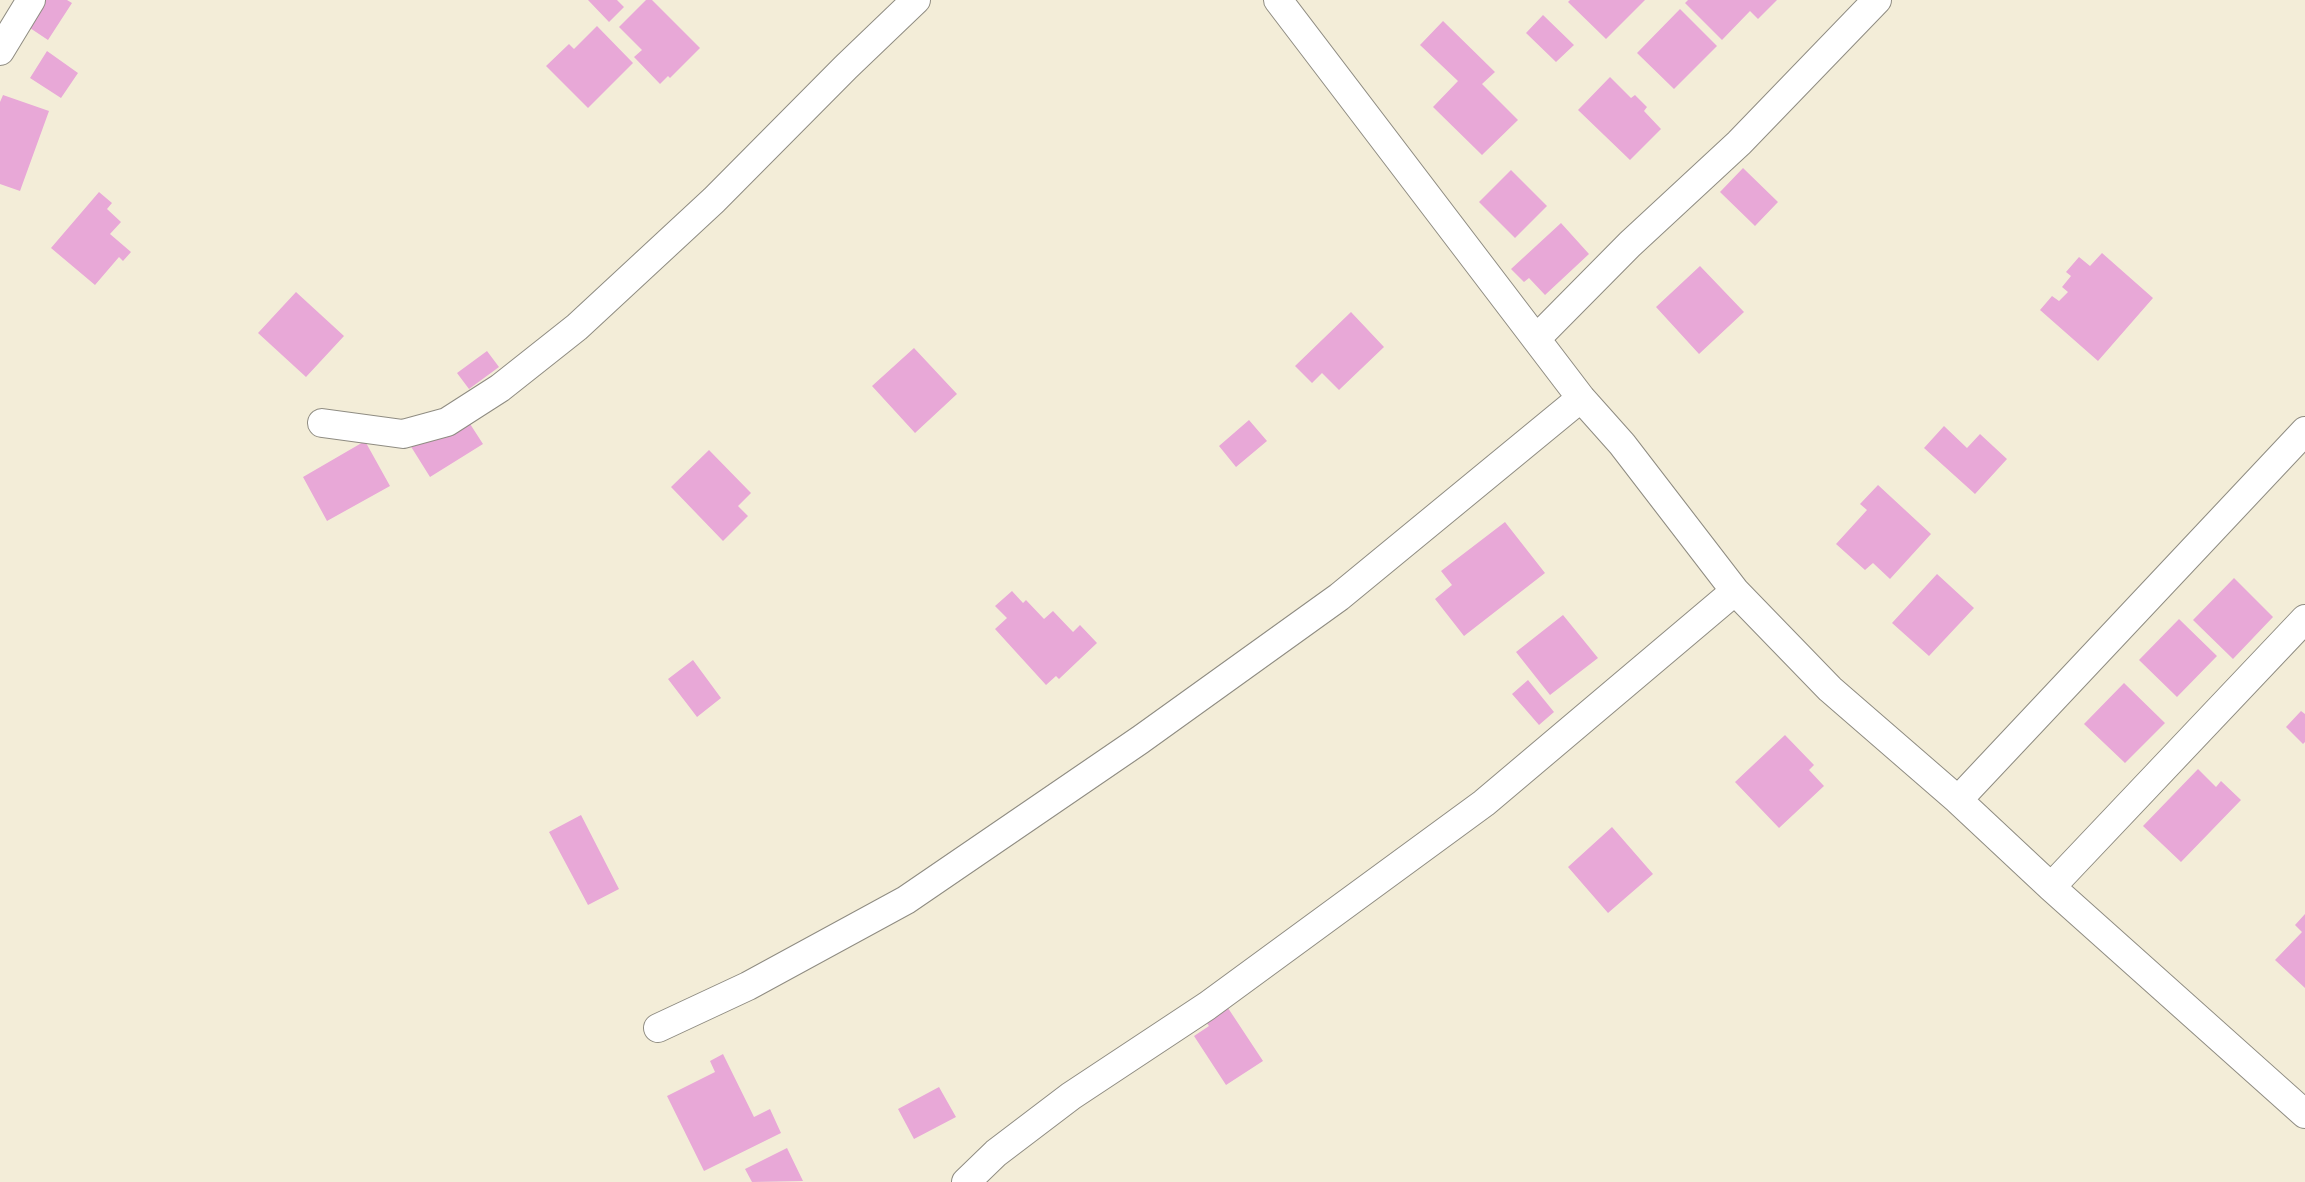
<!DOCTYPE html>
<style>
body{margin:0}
canvas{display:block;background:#f3edd8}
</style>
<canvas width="2305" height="1182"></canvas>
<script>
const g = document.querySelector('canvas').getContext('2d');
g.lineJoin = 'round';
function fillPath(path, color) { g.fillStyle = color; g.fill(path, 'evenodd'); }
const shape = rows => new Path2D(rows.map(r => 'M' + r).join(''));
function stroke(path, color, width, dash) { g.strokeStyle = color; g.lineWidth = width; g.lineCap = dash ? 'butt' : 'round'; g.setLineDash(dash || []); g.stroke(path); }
const building = shape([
 [44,0,67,0,72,3,48,40,27,26],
 [588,0,617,0,624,7,609,22],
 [646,0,652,0,700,48,670,78,668,76,660,84,634,57,642,50,619,27],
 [1570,0,1645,0,1606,39,1568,2],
 [1688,0,1777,0,1758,19,1750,11,1722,40,1685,3],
 [1680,9,1717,46,1674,89,1637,53],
 [1543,15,1574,45,1556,62,1526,33],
 [1443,21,1495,72,1482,84,1518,120,1482,155,1433,107,1458,81,1420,45],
 [597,26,633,63,588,108,546,66,569,44,574,49],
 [47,51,78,73,61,98,30,78],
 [1610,77,1631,98,1635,95,1647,107,1644,111,1661,129,1630,160,1578,110],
 [3,95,49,111,20,191,0,184,0,102],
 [1743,168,1778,202,1755,226,1720,192],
 [1511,170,1547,206,1515,238,1479,202],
 [99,192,112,203,107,209,121,222,110,234,131,252,123,261,119,257,95,285,51,248],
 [1561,223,1589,254,1545,295,1529,278,1524,282,1511,269],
 [2102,253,2153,298,2098,361,2040,310,2052,296,2059,301,2068,292,2062,287,2071,276,2066,272,2079,257,2090,266],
 [1700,266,1744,312,1699,354,1656,307],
 [296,292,344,336,306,377,258,333],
 [1351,312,1384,347,1339,390,1322,373,1312,383,1295,366],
 [914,348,957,394,915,433,872,386],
 [487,351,499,367,469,389,457,373],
 [463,413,483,444,430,477,410,445],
 [1249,420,1267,441,1236,467,1219,446],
 [1944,426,1967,448,1980,434,2007,459,1975,494,1924,448],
 [365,441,390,486,327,521,303,477],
 [709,450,751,493,738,506,748,516,723,541,671,487],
 [1878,485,1931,534,1890,579,1873,563,1865,570,1836,544,1867,510,1860,504],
 [1505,522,1545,573,1464,636,1435,599,1452,585,1441,571],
 [1937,574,1974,608,1929,656,1892,623],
 [2234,578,2273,617,2233,659,2193,620],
 [1012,591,1023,603,1026,600,1044,619,1053,611,1073,632,1080,625,1097,643,1059,679,1056,676,1046,685,995,629,1007,618,995,606],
 [1563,615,1598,658,1550,695,1516,652],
 [2179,619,2217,656,2177,697,2139,660],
 [693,660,721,698,697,717,668,679],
 [1528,680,1554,712,1539,725,1512,694],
 [2124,683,2165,723,2125,763,2084,724],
 [2301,711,2305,714,2305,742,2303,744,2286,727],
 [1785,735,1814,765,1809,770,1824,786,1779,828,1735,782],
 [2198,769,2216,787,2221,781,2241,800,2181,862,2143,826],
 [581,815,619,889,588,905,549,832],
 [1612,827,1653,874,1608,913,1568,867],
 [2305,914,2305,988,2275,960,2302,932,2295,925],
 [1228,1008,1263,1061,1226,1085,1194,1036,1209,1026,1206,1022],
 [723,1054,754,1117,770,1109,781,1133,704,1171,667,1096,715,1072,710,1061],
 [939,1087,956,1117,914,1139,898,1109],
 [787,1148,803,1181,752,1182,745,1169]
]);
const street = shape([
 [1278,0,1581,398,1622,444,1735,591,1830,689,1958,800,2051,887,2305,1114],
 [0,51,31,0],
 [1536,339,1630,244,1739,143,1877,0],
 [322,423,403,434,447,422,500,388,577,327,714,200,846,67,916,0],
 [1958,800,2305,431],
 [2051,887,2305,619],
 [658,1028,748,986,906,900,1140,740,1339,597,1581,398],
 [966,1182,996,1153,1071,1096,1207,1006,1484,803,1735,591]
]);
fillPath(building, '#e8a8d7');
stroke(street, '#8f8c82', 30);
stroke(street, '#fff', 28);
</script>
